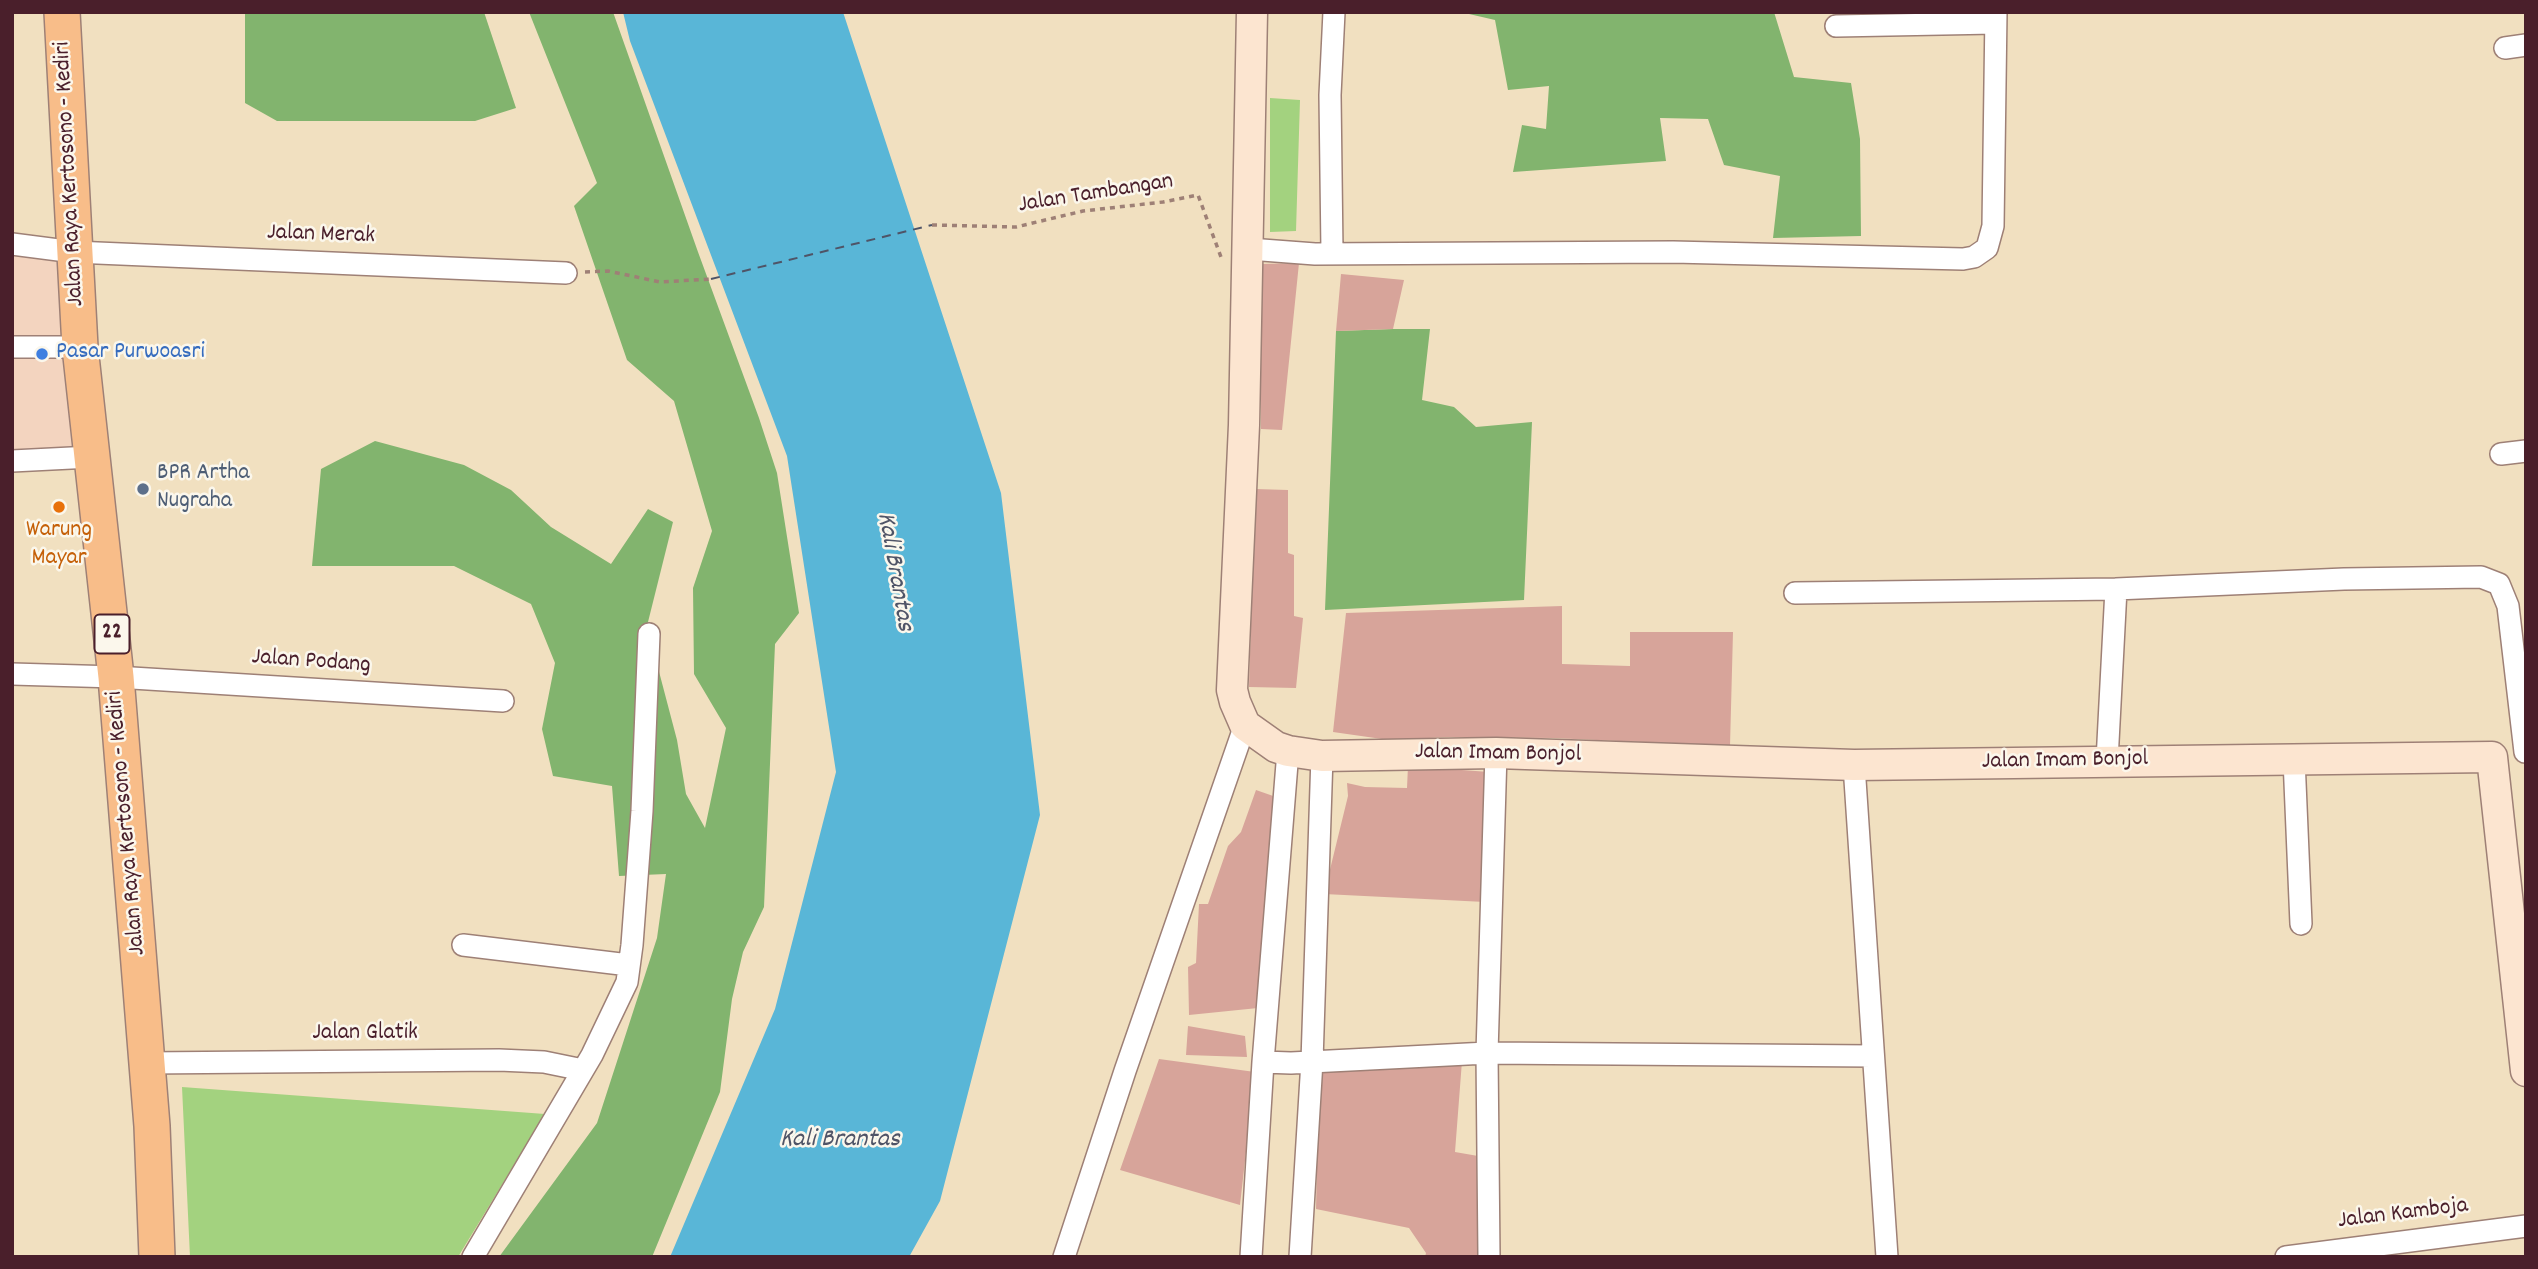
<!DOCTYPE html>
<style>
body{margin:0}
#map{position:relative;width:2538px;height:1269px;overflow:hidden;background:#f1e0c0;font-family:Dekko,sans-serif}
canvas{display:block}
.frame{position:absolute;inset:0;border:14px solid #4a1f2b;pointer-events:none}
</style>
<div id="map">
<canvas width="2538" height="1269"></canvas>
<div class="frame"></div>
</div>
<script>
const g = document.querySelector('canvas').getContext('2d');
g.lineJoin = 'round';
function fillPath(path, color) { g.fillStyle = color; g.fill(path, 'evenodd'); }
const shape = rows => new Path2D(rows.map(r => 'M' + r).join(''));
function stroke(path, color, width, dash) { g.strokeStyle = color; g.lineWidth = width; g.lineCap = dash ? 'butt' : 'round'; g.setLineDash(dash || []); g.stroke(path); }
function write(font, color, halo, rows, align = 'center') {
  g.font = font + ' Dekko,sans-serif'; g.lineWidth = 5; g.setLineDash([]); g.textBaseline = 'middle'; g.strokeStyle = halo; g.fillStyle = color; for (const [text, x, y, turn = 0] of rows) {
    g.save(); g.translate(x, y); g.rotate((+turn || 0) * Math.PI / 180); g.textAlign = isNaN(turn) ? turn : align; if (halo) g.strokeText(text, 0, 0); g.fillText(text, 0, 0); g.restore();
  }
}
const built = shape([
 [12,244,64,247,79,461,12,466]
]);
const green = shape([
 [1270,98,1300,100,1296,231,1270,232],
 [182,1087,545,1114,458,1257,190,1257]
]);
const forest = shape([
 [245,12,484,12,516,108,475,121,277,121,245,103],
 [529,12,613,12,698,252,759,418,777,473,799,613,775,644,764,907,743,952,732,999,720,1092,652,1257,499,1257,597,1123,657,938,666,874,619,876,612,786,553,776,542,729,555,663,531,604,454,566,312,566,321,469,375,441,464,465,511,490,551,527,611,564,648,509,673,522,647,626,677,740,686,794,705,828,726,728,694,674,693,588,712,531,674,401,627,360,574,206,597,183],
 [1469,12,1774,12,1794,77,1851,83,1860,139,1861,236,1773,238,1780,176,1724,165,1708,119,1660,118,1666,161,1513,172,1522,125,1546,129,1549,86,1508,90,1495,20,1469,14],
 [1393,329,1430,329,1422,400,1454,407,1476,427,1532,422,1524,600,1325,610,1336,331]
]);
const water = shape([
 [623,12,843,12,1001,493,1040,815,940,1201,909,1257,670,1257,775,1009,836,772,787,456,630,41]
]);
const ferry = shape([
 [711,279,932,225]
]);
const building = shape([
 [1299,263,1282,430,1261,429,1261,264],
 [1341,274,1404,280,1393,329,1336,331],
 [1255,489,1288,490,1288,553,1294,555,1294,616,1303,618,1296,688,1249,687],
 [1562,606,1562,664,1630,666,1630,632,1733,632,1730,746,1552,738,1449,737,1389,740,1333,732,1346,613],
 [1408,766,1489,772,1485,902,1324,894,1348,796,1347,783,1365,787,1407,788],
 [1256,790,1276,797,1258,1008,1189,1015,1188,967,1196,963,1199,904,1208,904,1228,846,1241,832],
 [1188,1026,1245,1036,1247,1057,1186,1055],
 [1159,1059,1255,1072,1240,1205,1120,1170],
 [1462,1061,1455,1152,1478,1156,1478,1203,1484,1212,1481,1257,1425,1257,1426,1253,1409,1228,1316,1209,1319,1071]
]);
const path = shape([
 [932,225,1016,227,1083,211,1163,202,1198,195,1221,257],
 [585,272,608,271,660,282,711,279]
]);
const minor = shape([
 [1836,26,1995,23],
 [2505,48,2526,45],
 [12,244,74,252,566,273],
 [1249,249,1315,254,1673,252,1963,259,1974,257,1987,248,1993,226,1996,12],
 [1332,252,1330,95,1334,12],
 [12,347,80,347],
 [2501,454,2526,451],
 [12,461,91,457],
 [1795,593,2116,589],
 [12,674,116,677,503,701],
 [2294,759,2301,924],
 [2107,761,2116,589,2344,579,2481,577,2499,584,2508,606,2525,752],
 [1854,765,1887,1257],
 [463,945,629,965],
 [1263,1062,1291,1063,1487,1053,1873,1056],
 [146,1063,499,1060,544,1062,583,1070],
 [473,1257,592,1055,627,982,632,945,642,811,649,634],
 [1064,1257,1125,1071,1245,725],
 [1251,1257,1263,1062,1288,751],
 [1300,1257,1312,1061,1322,756],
 [1489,1257,1487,1053,1496,753],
 [2286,1257,2526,1226]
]);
const secondary = shape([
 [1252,12,1244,425,1232,690,1235,702,1245,725,1276,747,1288,751,1322,756,1496,753,1854,765,2492,757,2526,1071]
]);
const trunk = shape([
 [62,12,80,347,116,677,152,1126,157,1257]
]);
const markers = [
 [42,354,7,"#3f7fe0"],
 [143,489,7,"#5c6f8a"],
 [59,507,7,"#e8710a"]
];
const shields = [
 [112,634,35]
];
const shieldNames = [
 ["22",112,634]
];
const streetNames = [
 ["Jalan Raya Kertosono - Kediri",71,174,-93],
 ["Jalan Tambangan",1096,195,-9],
 ["Jalan Merak",321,236,2],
 ["Jalan Podang",311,663,4],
 ["Jalan Imam Bonjol",1498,755,1],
 ["Jalan Imam Bonjol",2065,762,-1],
 ["Jalan Raya Kertosono - Kediri",128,823,-95],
 ["Jalan Glatik",365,1035],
 ["Jalan Kamboja",2403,1215,-7]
];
const shopNames = [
 ["Pasar Purwoasri",56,354]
];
const serviceNames = [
 ["BPR Artha",157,475],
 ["Nugraha",157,503]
];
const foodNames = [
 ["Warung",59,532],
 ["Mayar",59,560]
];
const waterNames = [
 ["Kali Brantas",893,572,80],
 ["Kali Brantas",840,1141]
];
fillPath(built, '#f3d4bf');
fillPath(green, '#a3d27f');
fillPath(forest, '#82b46e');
fillPath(water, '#59b6d7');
stroke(ferry, '#4f5467', 2, [9, 7]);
fillPath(building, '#d7a49a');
stroke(minor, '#9e8076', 24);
stroke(secondary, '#9e8076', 33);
stroke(trunk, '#9e8076', 38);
stroke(path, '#9e8076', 3.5, [5, 5]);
stroke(minor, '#fff', 21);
stroke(secondary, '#fce5d0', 30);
stroke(trunk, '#f8bd89', 35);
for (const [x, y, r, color] of markers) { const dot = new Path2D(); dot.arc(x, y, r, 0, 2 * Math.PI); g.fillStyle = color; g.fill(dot); stroke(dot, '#fbf7ec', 2.5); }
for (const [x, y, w] of shields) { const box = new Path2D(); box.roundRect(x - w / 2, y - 19.5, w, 39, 5); g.fillStyle = '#fbf7ec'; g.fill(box); stroke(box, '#4a1f2b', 2); }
write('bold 23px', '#4a1f2b', null, shieldNames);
write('24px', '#4a1f2b', '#fbf7ec', streetNames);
write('24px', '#366cbe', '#fbf7ec', shopNames, 'left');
write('24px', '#4e5e75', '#fbf7ec', serviceNames, 'left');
write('24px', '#c56008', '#fbf7ec', foodNames);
write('italic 26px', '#4f5467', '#fbf7ec', waterNames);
</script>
